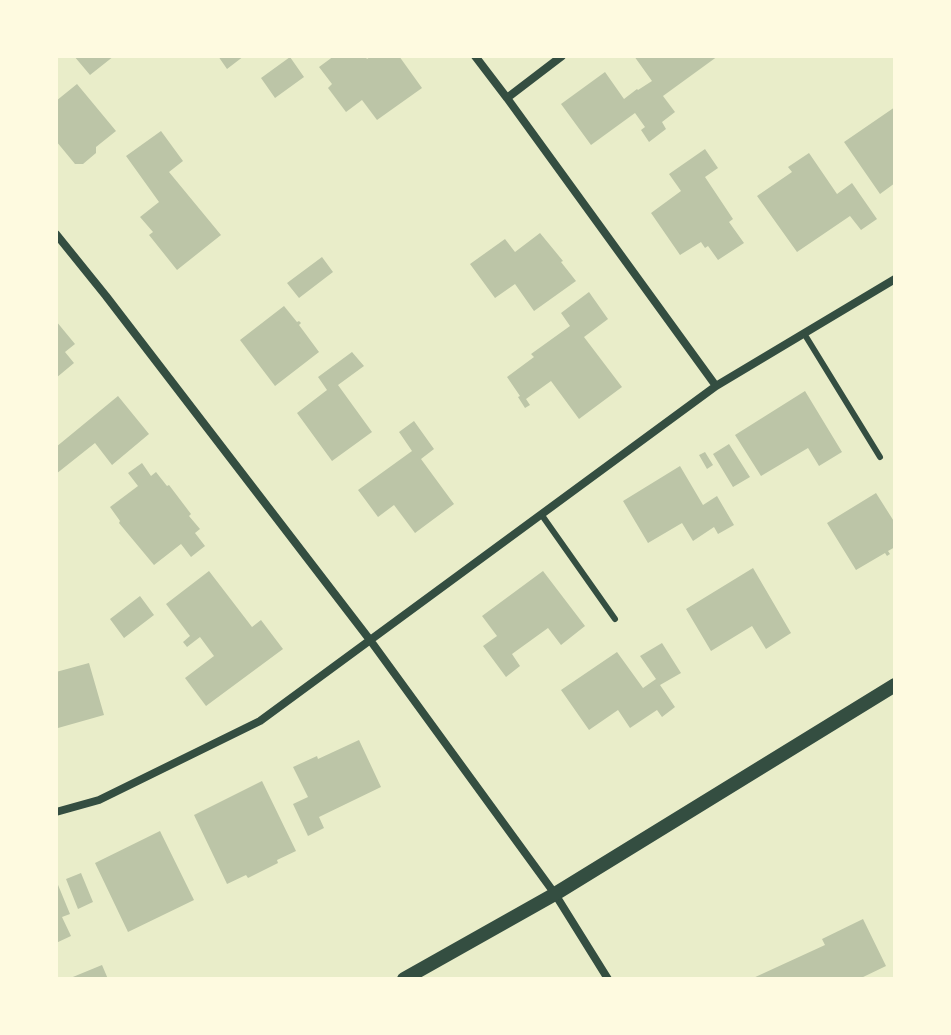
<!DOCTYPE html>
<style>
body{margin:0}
#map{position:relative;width:951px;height:1035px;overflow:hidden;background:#e9edc9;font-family:Lora,serif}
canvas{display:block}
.frame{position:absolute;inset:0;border:58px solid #fefae0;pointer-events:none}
</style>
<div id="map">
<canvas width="951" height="1035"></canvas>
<div class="frame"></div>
</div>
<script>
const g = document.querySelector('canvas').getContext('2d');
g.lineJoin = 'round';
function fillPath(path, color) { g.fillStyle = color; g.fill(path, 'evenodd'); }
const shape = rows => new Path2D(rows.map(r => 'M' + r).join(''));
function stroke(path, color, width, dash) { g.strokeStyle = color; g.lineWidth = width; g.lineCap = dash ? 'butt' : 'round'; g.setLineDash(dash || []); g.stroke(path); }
const building = shape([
 [74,56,114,56,90,75],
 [218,56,244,56,227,69],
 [334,56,365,56,367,59,371,56,399,56,422,88,377,120,362,100,346,112,328,88,332,84,319,67],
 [634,56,718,56,663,96,675,112,662,122,666,129,649,142,641,130,645,127,635,113,591,145,561,104,605,72,624,99,637,89,638,90,652,81],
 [290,57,304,77,275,98,261,78],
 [77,84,116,131,96,147,96,153,83,164,75,164,56,141,56,101],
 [895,107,895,183,880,194,844,142],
 [161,131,183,161,169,172,221,235,177,270,149,235,153,232,140,217,159,202,126,156],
 [705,149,718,168,705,177,733,219,729,222,744,243,718,260,708,246,705,248,701,242,680,255,651,213,681,191,669,174],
 [809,153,837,194,852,183,877,219,861,230,850,216,797,252,757,196,792,172,788,167],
 [540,233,563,261,561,262,576,281,534,311,515,284,495,298,470,264,505,239,515,252],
 [322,257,333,272,299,298,287,283],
 [589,292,608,319,584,337,622,387,579,419,551,381,526,399,530,405,525,408,518,397,520,396,507,377,534,357,531,354,570,326,561,313],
 [284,306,297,322,299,321,301,323,299,325,319,352,275,386,240,340],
 [56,321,75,344,65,352,74,363,56,378],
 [352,352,364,366,338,385,372,432,332,461,297,413,327,390,318,377],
 [805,391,842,452,819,466,808,448,761,476,735,435],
 [118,396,149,434,112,465,95,443,56,474,56,464,58,462,56,460,56,447],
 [414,421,434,449,421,459,454,504,415,533,394,505,378,517,358,490,412,451,399,432],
 [729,444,750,477,733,487,713,454],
 [705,452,713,465,707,469,699,455],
 [142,463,151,476,156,472,167,486,169,485,191,514,189,516,200,529,195,533,205,546,191,557,181,544,154,565,119,523,120,521,110,507,138,486,128,473],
 [680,466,703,505,717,496,734,525,718,534,714,527,693,541,682,523,648,543,623,501],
 [876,493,895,523,895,547,888,551,890,554,887,556,885,553,856,570,827,523],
 [753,568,791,633,766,649,752,626,711,651,686,609],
 [209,571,252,627,261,620,283,649,206,706,185,678,214,656,200,637,187,647,183,642,190,636,166,604],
 [543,571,585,626,561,645,548,628,512,654,520,666,506,677,483,646,497,636,482,616],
 [140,596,154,615,124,638,110,619],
 [662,643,681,673,660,685,675,707,662,717,657,710,630,728,618,710,589,730,561,690,617,652,643,688,656,679,640,656],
 [89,663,104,715,58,728,56,722,56,672],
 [359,740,381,787,319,817,324,828,308,836,293,804,308,797,293,767,317,756,318,759],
 [262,781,296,851,277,860,278,863,248,878,246,875,227,884,194,815],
 [160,831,194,900,128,932,95,863],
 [81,873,93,902,78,909,66,879],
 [56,880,70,914,62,917,71,936,56,943],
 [863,919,886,966,859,979,751,979,825,945,822,939],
 [102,965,108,979,68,979]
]);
const service = shape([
 [805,335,880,457],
 [541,514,615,619]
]);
const minor = shape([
 [475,56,507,98,716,386],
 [507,98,562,56],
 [56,234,106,296,370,640,555,894,608,979],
 [56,812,99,800,260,721,716,386,895,279]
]);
const tertiary = shape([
 [404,979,555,894,895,685]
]);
fillPath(building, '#bcc5a7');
stroke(service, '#344e41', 6);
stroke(minor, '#344e41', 8);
stroke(tertiary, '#344e41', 14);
</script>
